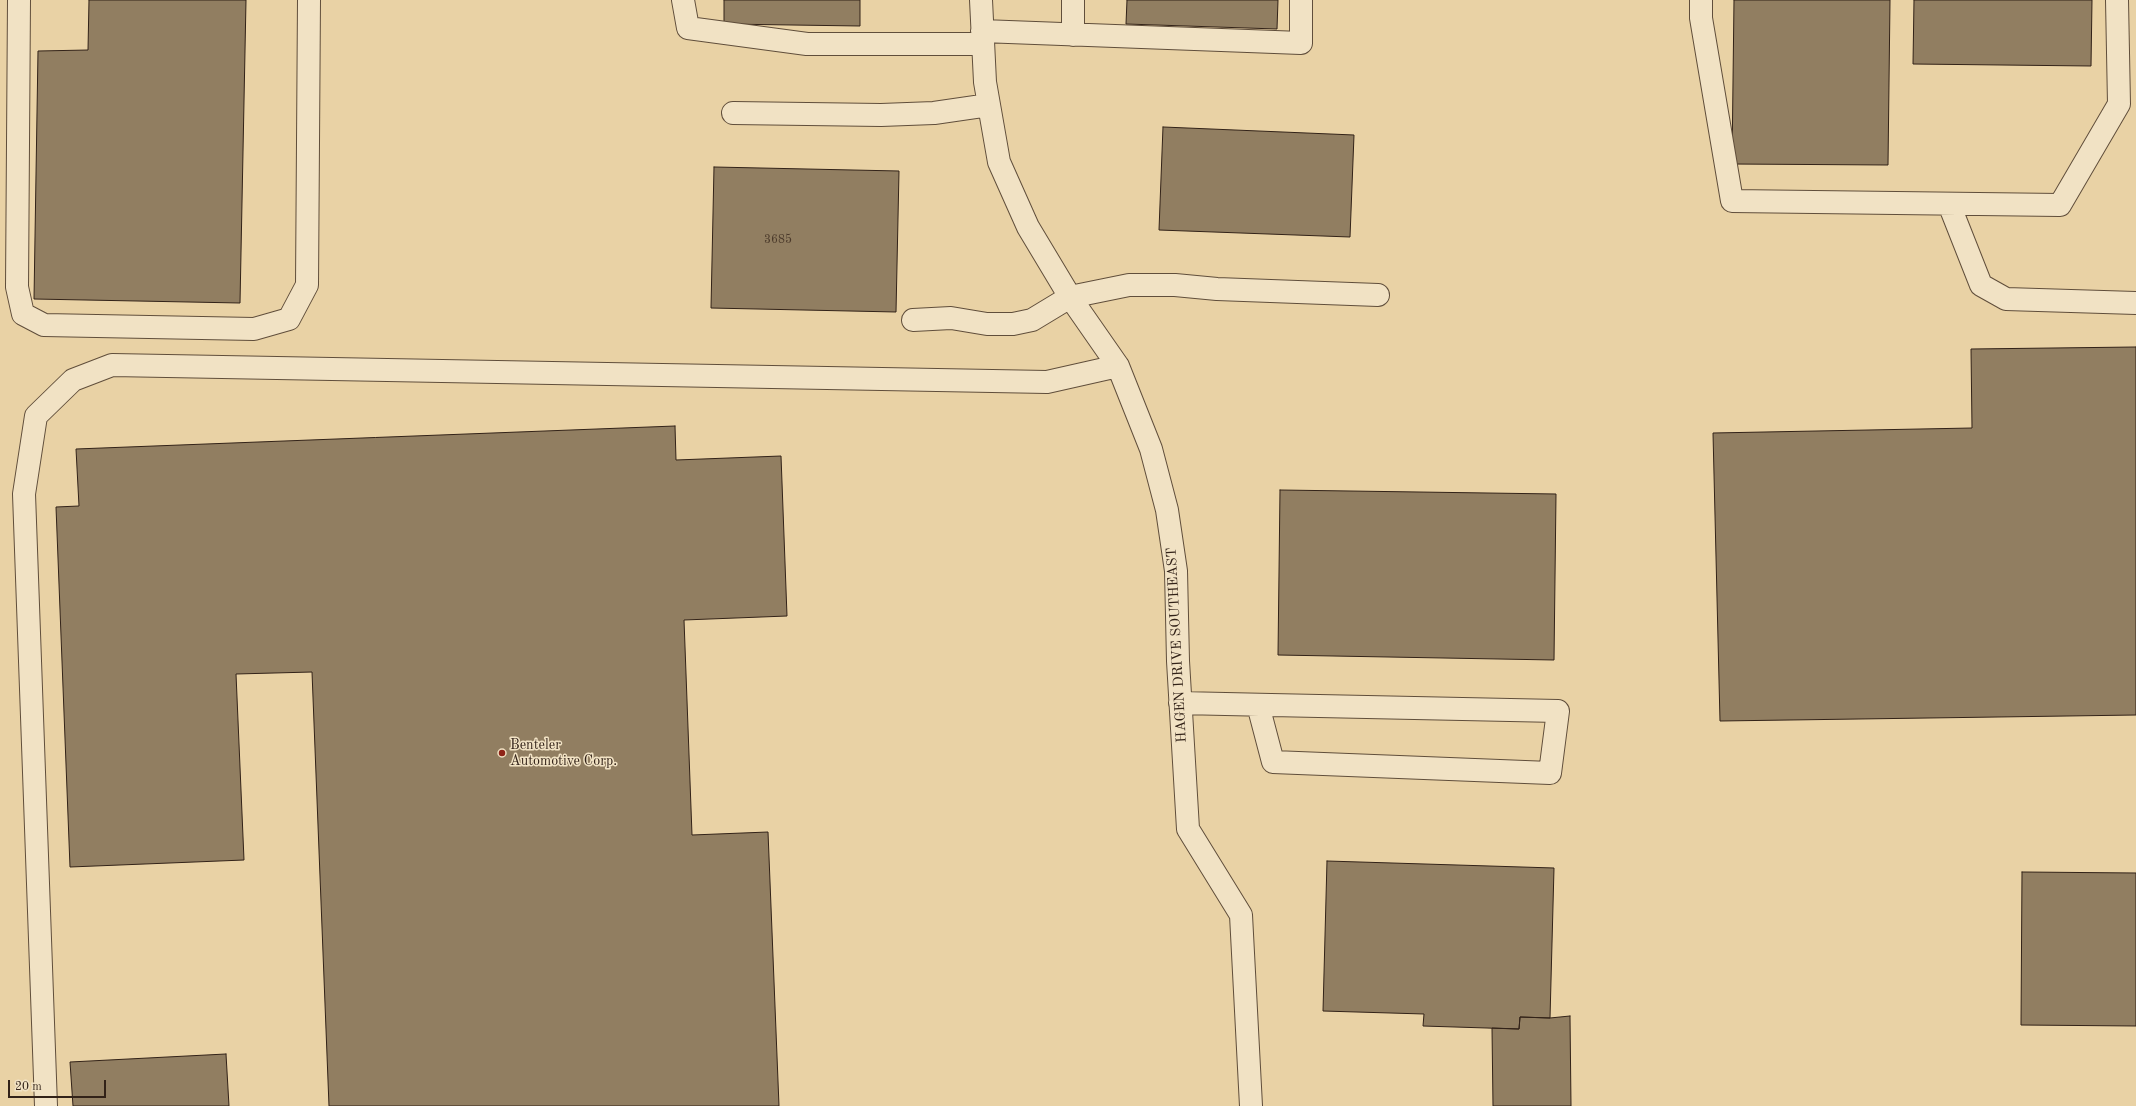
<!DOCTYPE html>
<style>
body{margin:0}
#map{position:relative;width:2136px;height:1106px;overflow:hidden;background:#e9d2a5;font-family:"Old Standard TT",serif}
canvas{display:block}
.scale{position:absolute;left:8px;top:1080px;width:98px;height:18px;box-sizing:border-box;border:2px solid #322218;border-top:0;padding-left:5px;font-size:12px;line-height:14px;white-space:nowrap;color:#322218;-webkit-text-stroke:3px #f1e2c4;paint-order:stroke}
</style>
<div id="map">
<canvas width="2136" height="1106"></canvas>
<div class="scale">20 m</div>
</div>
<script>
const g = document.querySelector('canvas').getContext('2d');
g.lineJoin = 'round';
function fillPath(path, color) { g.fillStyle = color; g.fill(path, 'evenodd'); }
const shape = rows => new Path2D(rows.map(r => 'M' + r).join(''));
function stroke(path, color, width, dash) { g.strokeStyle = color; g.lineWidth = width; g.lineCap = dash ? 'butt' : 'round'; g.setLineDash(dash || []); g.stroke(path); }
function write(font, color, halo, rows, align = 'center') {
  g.font = font + ' "Old Standard TT",serif'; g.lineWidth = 3; g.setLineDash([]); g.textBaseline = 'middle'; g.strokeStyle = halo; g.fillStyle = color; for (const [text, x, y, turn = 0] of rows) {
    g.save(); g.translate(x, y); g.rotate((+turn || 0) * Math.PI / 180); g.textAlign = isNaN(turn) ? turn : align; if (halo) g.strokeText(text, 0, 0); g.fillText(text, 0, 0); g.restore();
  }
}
const building = shape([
 [89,0,246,0,240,303,34,299,38,51,88,50,89,0],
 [724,0,860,0,860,26,724,24,724,0],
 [1127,0,1278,0,1277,29,1126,24,1127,0],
 [1734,0,1890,0,1888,165,1732,164,1734,0],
 [1914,0,2092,0,2091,66,1913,64,1914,0],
 [1163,127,1354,135,1350,237,1159,230,1163,127],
 [714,167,899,171,896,312,711,308,714,167],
 [2136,347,2136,715,1720,721,1713,433,1972,428,1971,349,2136,347],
 [675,426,676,460,781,456,787,616,684,620,692,835,768,832,779,1106,329,1106,312,672,236,674,244,860,70,867,56,507,79,506,76,449,675,426],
 [1280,490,1556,494,1554,660,1278,655,1280,490],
 [1327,861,1554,868,1550,1018,1520,1017,1519,1029,1423,1026,1424,1014,1323,1011,1327,861],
 [2022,872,2136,873,2136,1026,2021,1025,2022,872],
 [1570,1016,1571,1106,1493,1106,1492,1028,1519,1029,1520,1017,1550,1018,1570,1016],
 [226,1054,229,1106,73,1106,70,1062,226,1054]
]);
const minor = shape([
 [19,0,17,287,23,314,44,325,254,329,289,319,307,285,309,0],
 [683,0,688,28,807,44,983,44],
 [981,0,985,82,999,162,1028,227,1070,297,1118,366,1151,449,1167,510,1176,571,1178,661,1188,829,1241,915,1251,1106],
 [1073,0,1073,35],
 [1701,0,1701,18,1732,201,2060,205,2119,104,2117,0],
 [982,31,1301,43,1301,0],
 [733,113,881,115,934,113,989,105],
 [1949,204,1981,285,2006,299,2136,303],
 [913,320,951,318,987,324,1013,324,1032,320,1070,297,1129,285,1175,285,1217,289,1378,295],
 [1180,703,1271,705,1558,711,1550,773,1273,762,1258,705],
 [46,1106,24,494,36,416,73,380,112,365,1047,382,1118,366]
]);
const markers = [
 [502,753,4,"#8f2418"]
];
const numberNames = [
 ["3685",778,240]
];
const streetNames = [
 ["HAGEN DRIVE SOUTHEAST",1177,645,-93]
];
const poiNames = [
 ["Benteler",510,745],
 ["Automotive Corp.",510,761]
];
fillPath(building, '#917e61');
stroke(building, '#322218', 1);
stroke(minor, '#604e3b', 24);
stroke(minor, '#f1e2c4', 22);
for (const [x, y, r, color] of markers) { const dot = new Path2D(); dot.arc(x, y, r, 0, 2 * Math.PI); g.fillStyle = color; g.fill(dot); stroke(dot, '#f1e2c4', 1.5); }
write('12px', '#4a392a', null, numberNames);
write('14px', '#322218', '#f1e2c4', streetNames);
write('14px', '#322218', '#f1e2c4', poiNames, 'left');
</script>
